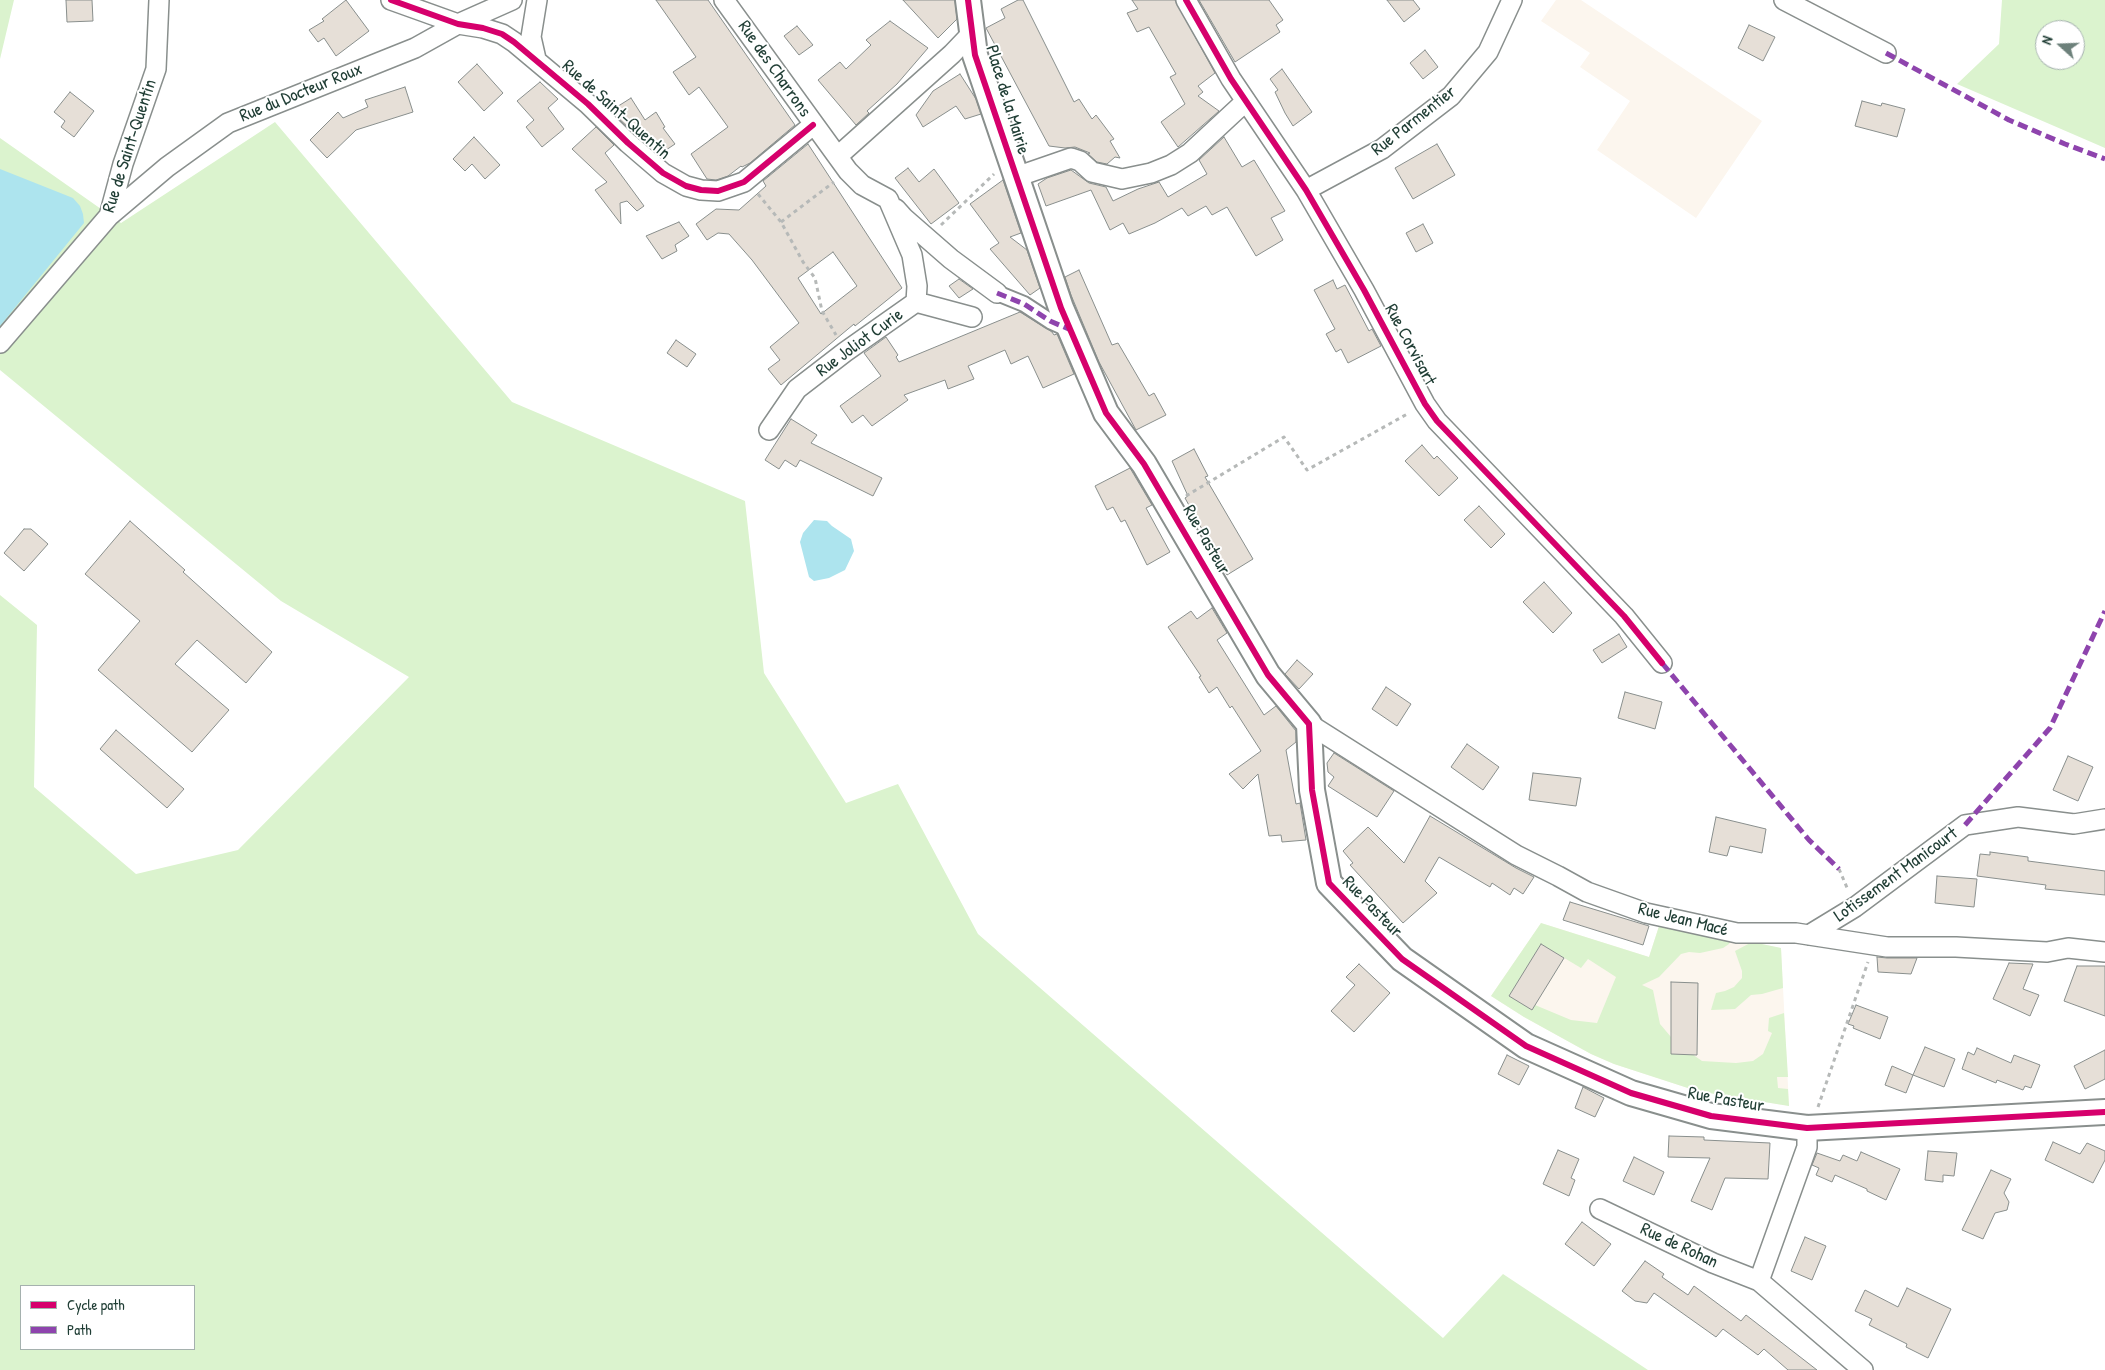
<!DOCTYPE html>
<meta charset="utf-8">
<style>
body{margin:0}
#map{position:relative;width:2105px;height:1370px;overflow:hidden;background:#fff;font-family:"Patrick Hand",sans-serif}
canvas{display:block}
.legend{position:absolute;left:20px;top:1285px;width:175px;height:65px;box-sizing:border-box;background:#fff;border:1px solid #a5b1ae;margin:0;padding:6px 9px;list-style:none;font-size:15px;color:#1f3d34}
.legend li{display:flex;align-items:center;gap:10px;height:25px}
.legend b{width:25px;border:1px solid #a5b1ae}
.north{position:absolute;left:2035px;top:20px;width:50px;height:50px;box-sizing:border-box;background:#fff;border:1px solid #a5b1ae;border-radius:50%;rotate:290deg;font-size:14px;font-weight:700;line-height:20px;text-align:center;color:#1f3d34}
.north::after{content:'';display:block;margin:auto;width:18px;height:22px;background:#6d817b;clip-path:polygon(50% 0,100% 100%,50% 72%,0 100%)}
</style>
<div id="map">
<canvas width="2105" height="1370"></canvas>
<ul class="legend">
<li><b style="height:6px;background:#d6006c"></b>Cycle path</li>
<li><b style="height:6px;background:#8e44ad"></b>Path</li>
</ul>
<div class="north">N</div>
</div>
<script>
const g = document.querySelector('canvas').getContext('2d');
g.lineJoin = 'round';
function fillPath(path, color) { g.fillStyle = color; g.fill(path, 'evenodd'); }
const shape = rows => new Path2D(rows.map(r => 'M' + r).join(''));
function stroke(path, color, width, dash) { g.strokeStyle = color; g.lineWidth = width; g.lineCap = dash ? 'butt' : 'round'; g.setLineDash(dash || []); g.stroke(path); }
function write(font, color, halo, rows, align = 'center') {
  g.font = font + ' "Patrick Hand",sans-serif'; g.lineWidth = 4; g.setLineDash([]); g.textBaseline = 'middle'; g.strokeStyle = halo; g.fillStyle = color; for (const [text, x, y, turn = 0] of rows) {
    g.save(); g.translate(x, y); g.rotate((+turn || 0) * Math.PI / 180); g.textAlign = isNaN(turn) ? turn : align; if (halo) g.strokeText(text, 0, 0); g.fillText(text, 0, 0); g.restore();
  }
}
const built = shape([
 [1556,0,1581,0,1762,121,1696,218,1597,150,1630,101,1580,67,1590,53,1541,21],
 [1541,923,1649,957,1660,923,1688,932,1708,933,1781,948,1789,1106,1697,1091,1614,1064,1591,1054,1524,1017,1491,996]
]);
const green = shape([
 [0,0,14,0,0,59],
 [2002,0,2105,0,2105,148,1957,84,1999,44],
 [2045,30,2075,30,2075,60,2045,60],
 [275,122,512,402,745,501,764,673,846,803,898,784,978,934,1443,1338,1503,1274,1648,1370,0,1370,0,595,37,625,34,787,136,874,238,850,409,677,281,601,0,370,0,138,121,223],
 [21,1286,194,1286,194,1349,21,1349],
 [1541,923,1649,957,1660,923,1688,932,1708,933,1732,938,1729,944,1723,948,1700,953,1689,952,1681,954,1659,977,1642,985,1653,990,1660,1024,1671,1037,1671,1054,1692,1054,1702,1061,1736,1063,1753,1061,1763,1054,1772,1033,1768,1031,1769,1018,1784,1013,1788,1077,1777,1077,1778,1088,1788,1089,1789,1106,1697,1091,1614,1064,1591,1054,1524,1017,1491,996],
 [1541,944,1581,968,1588,959,1616,977,1597,1023,1571,1020,1535,1005,1532,1010,1509,996],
 [1752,942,1781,948,1783,988,1762,994,1751,995,1735,1009,1711,1010,1716,993,1725,991,1734,987,1742,978,1742,971,1735,951]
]);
const water = shape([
 [0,169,73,198,80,206,83,214,84,223,0,326],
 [814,520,827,521,832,526,851,539,854,551,845,570,829,578,814,581,809,577,800,542,803,533]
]);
const building = shape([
 [66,0,92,0,93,21,67,22,66,0],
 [346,0,369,31,336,56,324,38,318,42,309,30,324,21,322,19,346,0],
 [656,0,708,0,795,125,750,163,742,167,741,166,728,176,716,180,707,179,691,154,728,127,699,87,689,95,673,72,696,57,656,0],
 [903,0,955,0,957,19,938,38,903,0],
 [1018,0,1023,0,1074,102,1079,99,1092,119,1096,115,1114,139,1110,141,1120,158,1115,157,1107,164,1097,162,1088,154,1090,153,1075,147,1065,148,1049,146,986,28,1005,18,1001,9,1018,0],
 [1132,0,1175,0,1215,73,1198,86,1203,92,1198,96,1219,111,1178,147,1161,122,1185,104,1170,77,1176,74,1149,27,1137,32,1127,13,1138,9,1132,0],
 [1199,0,1269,0,1283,20,1276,25,1280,32,1235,62,1199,0],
 [1387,0,1413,0,1420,9,1404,22,1387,0],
 [890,21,928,48,897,84,867,111,869,113,856,125,818,80,840,62,846,69,871,45,866,40,890,21],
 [1749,25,1775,37,1763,61,1738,48,1749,25],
 [797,26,813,45,799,55,784,36,797,26],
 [1425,50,1438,67,1423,79,1410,63,1425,50],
 [477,64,503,93,484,111,458,82,477,64],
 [1282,69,1312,112,1293,126,1285,113,1275,92,1278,90,1270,79,1282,69],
 [960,74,976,99,981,114,965,119,956,106,923,127,916,115,933,91,960,74],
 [540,82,558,99,548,108,564,129,542,147,526,127,534,120,517,101,540,82],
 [405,87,413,112,356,130,327,158,310,140,338,112,343,118,368,107,365,100,405,87],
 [70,92,94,111,74,137,61,127,65,121,54,112,70,92],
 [631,98,645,120,656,112,665,127,663,128,675,144,666,150,669,154,665,158,632,131,613,113,612,110,631,98],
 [1862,101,1881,106,1882,103,1905,109,1897,137,1855,126,1862,101],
 [596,127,614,145,605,153,644,206,637,211,627,201,620,203,621,224,595,190,607,182,572,149,596,127],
 [474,137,500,165,485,179,472,164,465,171,453,159,474,137],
 [1224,137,1242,167,1254,160,1285,211,1271,218,1283,240,1256,256,1227,207,1212,215,1206,206,1188,216,1182,208,1155,223,1129,234,1123,223,1110,230,1091,190,1046,206,1038,184,1047,178,1071,170,1089,183,1106,187,1113,201,1138,189,1159,182,1168,197,1207,174,1199,160,1224,137],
 [808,144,902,288,855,326,854,324,781,385,768,369,780,360,770,347,799,323,752,260,729,234,718,233,707,240,696,224,716,209,739,210,766,186,763,181,808,144],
 [833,252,857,286,821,314,798,278,833,252],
 [1437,144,1455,175,1413,199,1395,168,1437,144],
 [908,168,919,182,934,169,959,203,931,224,895,178,908,168],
 [1003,180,1021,233,1010,237,1027,250,1040,288,1030,295,990,249,999,243,970,204,1003,180],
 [679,222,689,236,675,245,677,251,662,259,646,236,679,222],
 [1423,224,1433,243,1416,252,1406,233,1423,224],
 [1079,270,1112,345,1118,343,1149,396,1154,393,1166,415,1136,430,1099,362,1071,295,1065,277,1079,270],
 [959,279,973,289,959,298,949,286,959,279],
 [1333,280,1337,289,1345,285,1369,331,1372,329,1381,346,1348,363,1341,349,1336,352,1326,334,1335,329,1314,290,1333,280],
 [1020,312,1052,332,1054,335,1057,334,1074,374,1043,388,1028,356,1011,364,1005,350,968,366,974,379,948,389,945,380,904,395,908,400,872,426,863,415,852,423,840,406,881,376,864,353,886,337,898,355,896,357,899,362,1020,312],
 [676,340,696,354,687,367,667,353,676,340],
 [791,419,817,435,811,443,882,478,873,496,800,460,796,467,785,460,779,469,765,460,791,419],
 [1422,445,1434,459,1437,456,1458,478,1439,496,1405,461,1422,445],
 [1194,449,1208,476,1205,477,1253,559,1227,575,1185,498,1188,496,1172,461,1194,449],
 [1130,468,1152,505,1146,508,1170,552,1147,565,1125,520,1121,522,1113,507,1107,510,1095,486,1130,468],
 [1479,506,1505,534,1491,548,1464,520,1479,506],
 [130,521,185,570,183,572,272,652,246,683,197,640,175,664,229,710,192,752,98,670,140,621,85,574,130,521],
 [24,529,31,529,48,544,24,571,4,553,24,529],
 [1544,582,1572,613,1553,633,1523,602,1544,582],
 [1212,608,1227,633,1217,640,1264,715,1276,706,1296,731,1296,742,1286,750,1296,804,1300,803,1306,840,1282,842,1281,835,1269,836,1258,774,1243,789,1229,774,1261,751,1232,706,1230,708,1217,687,1209,693,1199,677,1201,676,1168,627,1191,611,1197,619,1212,608],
 [1619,634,1627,647,1602,663,1593,650,1619,634],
 [1297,660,1313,674,1299,689,1285,674,1297,660],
 [1386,687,1411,704,1397,726,1372,709,1386,687],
 [1625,692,1662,702,1655,729,1618,718,1625,692],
 [116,730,184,789,167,808,100,749,116,730],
 [1467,744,1499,767,1483,790,1451,767,1467,744],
 [1334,753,1394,791,1377,817,1328,786,1334,777,1328,772,1327,763,1334,753],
 [2068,756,2093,767,2078,801,2053,790,2068,756],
 [1533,773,1581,778,1576,806,1529,800,1533,773],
 [1430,816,1516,868,1534,877,1523,894,1514,888,1510,895,1492,883,1490,887,1439,857,1425,881,1437,893,1403,923,1350,865,1353,863,1343,851,1368,827,1404,863,1430,816],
 [1716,817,1766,829,1762,853,1730,846,1727,856,1709,852,1716,817],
 [1990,852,2028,857,2028,861,2105,871,2105,895,2045,889,2046,885,1977,876,1980,854,1990,855,1990,852],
 [1937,876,1977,879,1974,907,1935,903,1937,876],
 [1570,902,1649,926,1643,945,1563,920,1570,902],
 [1541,944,1564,958,1532,1010,1509,996,1541,944],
 [1877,957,1887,958,1917,958,1911,974,1878,972,1877,957],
 [2009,963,2033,964,2023,989,2039,995,2030,1016,1993,999,2009,963],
 [1359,964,1390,993,1354,1032,1331,1011,1355,985,1346,977,1359,964],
 [2077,966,2105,966,2105,1016,2064,1001,2077,966],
 [1671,982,1698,983,1697,1055,1671,1054,1671,982],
 [1856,1005,1888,1017,1880,1039,1853,1028,1854,1026,1848,1024,1856,1005],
 [1925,1047,1955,1059,1944,1087,1913,1075,1906,1093,1885,1085,1892,1066,1913,1075,1925,1047],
 [1977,1048,2011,1063,2014,1055,2040,1065,2031,1088,2025,1086,2023,1090,1997,1080,1996,1083,1962,1069,1968,1052,1974,1055,1977,1048],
 [2105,1050,2105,1079,2085,1089,2074,1066,2105,1050],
 [1507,1055,1529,1066,1519,1085,1498,1074,1507,1055],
 [1583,1087,1604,1098,1595,1117,1575,1108,1583,1087],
 [1669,1136,1704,1137,1704,1140,1770,1143,1768,1179,1725,1178,1712,1210,1691,1201,1710,1158,1668,1157,1669,1136],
 [2053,1142,2080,1154,2087,1143,2105,1151,2105,1160,2093,1183,2045,1160,2053,1142],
 [1558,1150,1579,1159,1571,1178,1575,1180,1569,1196,1543,1184,1558,1150],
 [1928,1151,1957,1153,1954,1176,1943,1175,1943,1182,1925,1180,1928,1151],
 [1861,1152,1900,1169,1886,1200,1867,1191,1867,1189,1835,1175,1832,1182,1816,1175,1819,1168,1812,1165,1817,1153,1840,1161,1843,1155,1857,1161,1861,1152],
 [1634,1157,1664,1172,1654,1195,1623,1181,1634,1157],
 [1991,1170,2011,1179,2004,1193,2009,1202,2007,1210,1995,1213,1983,1239,1962,1230,1991,1170],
 [1582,1222,1611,1244,1594,1266,1565,1244,1582,1222],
 [1805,1237,1826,1246,1812,1280,1791,1271,1805,1237],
 [1645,1261,1664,1274,1662,1277,1688,1295,1694,1286,1741,1321,1746,1315,1817,1370,1788,1370,1764,1349,1758,1355,1723,1329,1716,1337,1654,1293,1647,1303,1635,1301,1622,1291,1645,1261],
 [1907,1288,1951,1309,1928,1358,1906,1347,1907,1344,1869,1325,1872,1319,1855,1311,1865,1290,1898,1307,1907,1288]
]);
const path = shape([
 [758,194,781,222,803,262,815,278,822,311,836,335],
 [781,222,834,182],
 [941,225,994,174],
 [1186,496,1284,437,1307,470,1409,413],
 [1839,869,1848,890],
 [1818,1107,1868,962]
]);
const pedestrian = shape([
 [997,293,1024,304,1050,321,1070,330]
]);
const minor = shape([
 [391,0,458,24,483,28,502,34,514,42,588,104,628,143,663,173,686,186,701,190,718,191,744,182,813,125],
 [724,0,848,171,862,185,888,199,912,255,917,286,916,302],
 [1186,0,1231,79,1306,190,1364,290,1425,404,1437,421,1624,616,1662,663],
 [1784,0,1886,53],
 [536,59,531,37,537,0],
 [838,156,952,54,973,32],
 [1016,177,1071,158,1080,161,1092,172,1122,179,1151,173,1171,165,1190,153,1246,101],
 [1306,190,1382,149,1451,96,1488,52,1512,0],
 [896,209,904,218,951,259,997,293],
 [109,216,167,167,228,123,415,48,458,24,512,0],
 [0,343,109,216,123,164,156,69,159,0],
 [769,430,797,389,845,352,916,302,972,317],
 [1309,724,1516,855,1558,876,1587,892,1646,913,1737,933,1796,933,1887,947,1956,947,2047,952,2068,948,2105,952],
 [1809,935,1855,907,1965,825,2018,817,2074,824,2105,819],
 [1600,1209,1713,1263,1759,1281,1863,1370],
 [1759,1281,1807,1147,1807,1128]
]);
const tertiary = shape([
 [968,0,975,55,1061,308,1106,413,1144,464,1268,675,1309,724,1312,790,1329,883,1402,959,1526,1046,1631,1093,1711,1116,1807,1128,2105,1112]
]);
const quiet = shape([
 [1886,53,2009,120,2065,144,2105,159],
 [997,293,1024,304,1050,321,1071,330],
 [1662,663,1809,840,1839,869],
 [1965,825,2050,728,2105,611]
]);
const cycleway = shape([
 [391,0,458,24,483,28,502,34,514,42,588,104,628,143,663,173,686,186,701,190,718,191,744,182,813,125],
 [968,0,975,55,1061,308,1106,413,1144,464,1268,675,1309,724,1312,790,1329,883,1402,959,1526,1046,1631,1093,1711,1116,1807,1128,2105,1112],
 [1186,0,1231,79,1306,190,1364,290,1425,404,1437,421,1624,616,1662,663]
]);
const streetNames = [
 ["Rue des Charrons",774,69,55],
 ["Rue du Docteur Roux",301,93,-22],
 ["Place de la Mairie",1007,100,73],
 ["Rue de Saint-Quentin",616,110,42],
 ["Rue Parmentier",1414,121,-38],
 ["Rue de Saint-Quentin",130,146,-72],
 ["Rue Joliot Curie",860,343,-36],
 ["Rue Corvisart",1410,345,62],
 ["Rue Pasteur",1206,540,60],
 ["Lotissement Manicourt",1896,875,-36],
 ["Rue Pasteur",1372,907,46],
 ["Rue Jean Macé",1683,920,14],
 ["Rue Pasteur",1726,1100,10],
 ["Rue de Rohan",1679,1246,25]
];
fillPath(built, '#fcf6ee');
fillPath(green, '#dbf3ce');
fillPath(water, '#ade4ee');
fillPath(building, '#e6dfd7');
stroke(building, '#898f8d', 1);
stroke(pedestrian, '#898f8d', 18);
stroke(minor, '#898f8d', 22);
stroke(tertiary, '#898f8d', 28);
stroke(path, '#b6b9b8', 3, [4, 4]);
stroke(pedestrian, '#fff', 14);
stroke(minor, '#fff', 19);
stroke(tertiary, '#fff', 24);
stroke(quiet, '#8e44ad', 5, [10, 5]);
stroke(cycleway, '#d6006c', 6);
write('18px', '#1f3d34', '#fff', streetNames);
</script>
